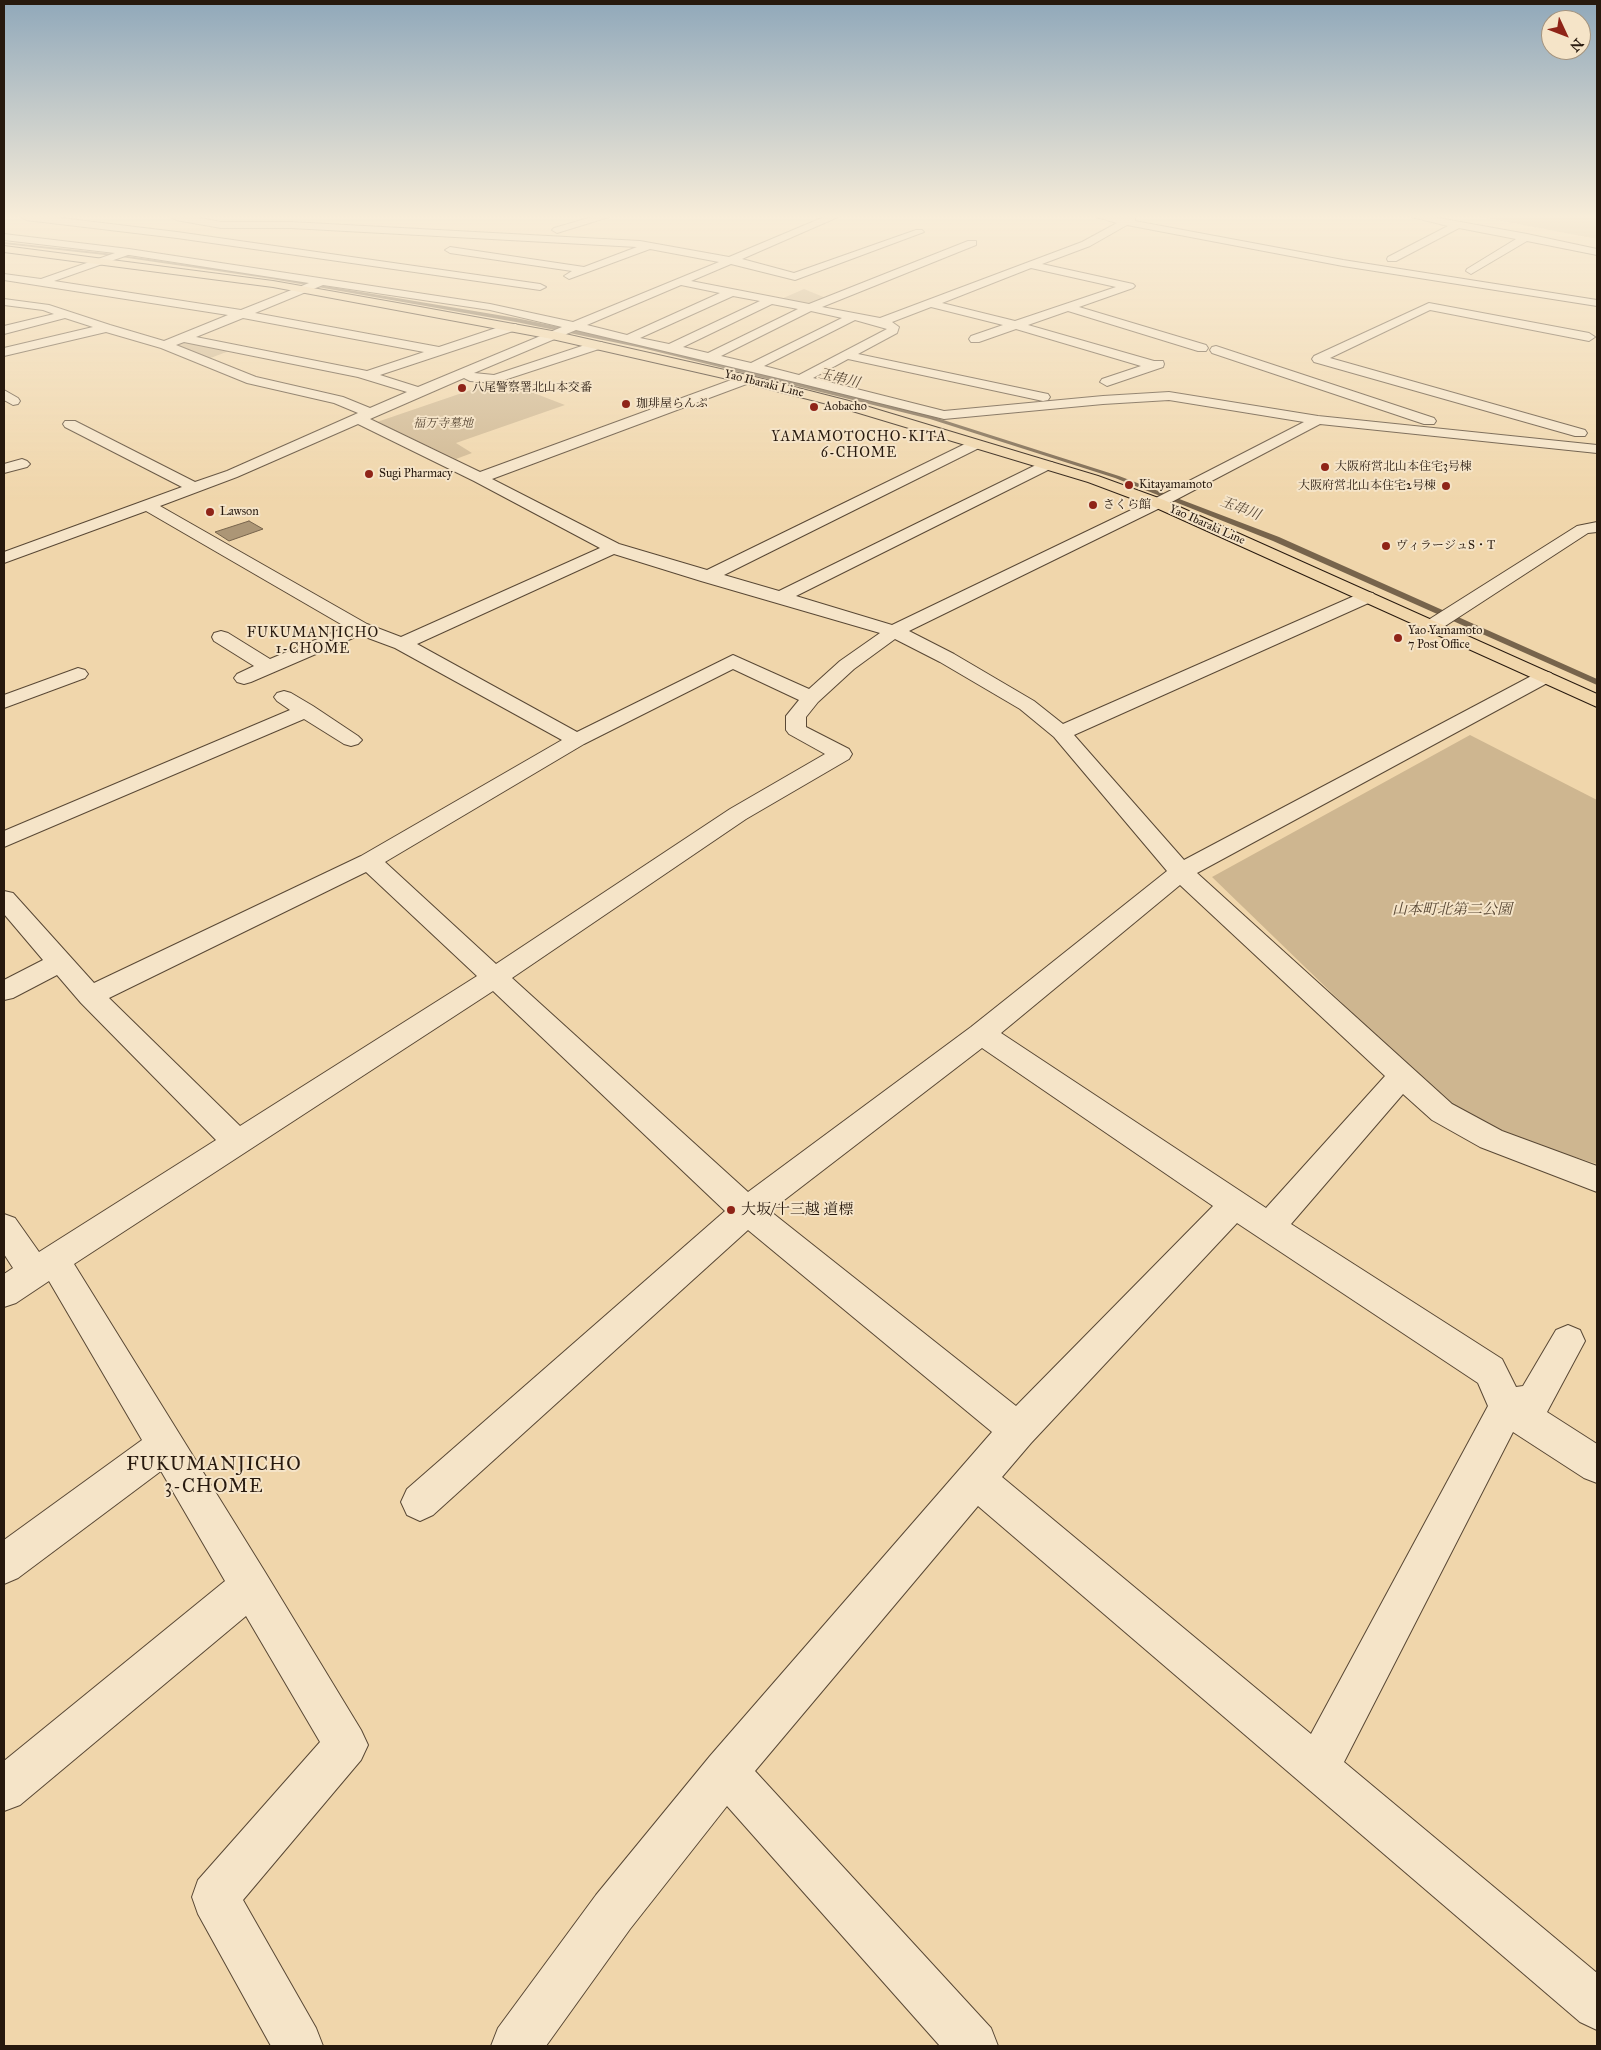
<!DOCTYPE html>
<meta charset="utf-8">
<style>
body{margin:0}
#map{position:relative;width:1601px;height:2050px;overflow:hidden;background:#f0d6ab;font-family:"IM FELL Great Primer",serif}
canvas{display:block}
.frame{position:absolute;inset:0;border:5px solid #27190e;pointer-events:none}
.north{position:absolute;left:1541px;top:10px;width:50px;height:50px;box-sizing:border-box;background:#f5e4c8;border:1px solid #a3937e;border-radius:50%;rotate:133deg;font-size:14px;font-weight:700;line-height:20px;text-align:center;color:#27190e}
.north::after{content:'';display:block;margin:auto;width:18px;height:22px;background:#8f2418;clip-path:polygon(50% 0,100% 100%,50% 72%,0 100%)}
</style>
<div id="map">
<canvas width="1601" height="2050"></canvas>
<div class="frame"></div>
<div class="north">N</div>
</div>
<script>
const g = document.querySelector('canvas').getContext('2d');
g.lineJoin = 'round';
function fillPath(path, color) { g.fillStyle = color; g.fill(path, 'evenodd'); }
const shape = rows => new Path2D(rows.map(r => 'M' + r).join(''));
function stroke(path, color, width, dash) { g.strokeStyle = color; g.lineWidth = width; g.lineCap = dash ? 'butt' : 'round'; g.setLineDash(dash || []); g.stroke(path); }
function write(font, color, halo, rows, align = 'center') {
  g.font = font + ' "IM FELL Great Primer","Noto Serif JP",serif'; g.lineWidth = 4; g.setLineDash([]); g.textBaseline = 'middle'; g.strokeStyle = halo; g.fillStyle = color; for (const [text, x, y, turn = 0] of rows) {
    g.save(); g.translate(x, y); g.rotate((+turn || 0) * Math.PI / 180); g.textAlign = isNaN(turn) ? turn : align; if (halo) g.strokeText(text, 0, 0); g.fillText(text, 0, 0); g.restore();
  }
}
const green = shape([
 [1481,217,1597,217,1597,239],
 [804,289,826,298,808,305,781,299],
 [188,342,232,350,205,360,177,347,181,343],
 [500,380,565,405,456,443,472,453,456,459,377,422],
 [1470,735,1597,800,1597,1164,1499,1133,1434,1092,1212,877]
]);
const water = shape([
 [249,521,263,529,229,541,215,532,249,521]
]);
const stream = shape([
 [4,242,114,254,272,277,516,318,642,344,934,417,1119,476,1279,537,1597,679,1597,685,1273,541,1115,478,930,419,642,348,516,322,272,279,114,256,4,244,4,242]
]);
const minor = shape([
 [21,217,53,217,177,232,540,284,546,287,540,290,177,238,26,220,21,217],
 [171,217,194,217,221,222,291,222,640,241,729,257,824,217,838,217,742,259,794,273,916,230,922,230,924,232,795,280,731,264,691,281,809,304,968,241,976,241,976,245,822,307,880,318,1082,242,1117,223,1096,217,1135,217,1135,221,1343,260,1597,300,1597,306,1343,266,1127,225,1090,246,1042,264,1133,284,1135,286,1133,288,1079,307,1206,345,1208,348,1206,351,1198,351,1068,311,1028,325,1154,361,1163,361,1164,364,1163,367,1107,386,1100,382,1102,379,1141,366,1016,329,979,342,971,342,969,339,971,336,1003,325,931,307,892,322,899,327,897,333,858,354,1043,393,1048,394,1050,397,1048,400,1043,401,848,359,813,378,944,411,1103,396,1169,392,1318,416,1597,445,1597,453,1320,424,1164,506,909,631,954,654,1034,701,1063,724,1361,593,1367,592,1373,593,1376,597,1373,601,1074,735,1184,860,1537,673,1544,671,1551,673,1554,677,1551,681,1197,873,1452,1104,1502,1131,1597,1166,1597,1192,1480,1147,1432,1120,1403,1094,1291,1224,1502,1359,1516,1387,1523,1386,1556,1330,1568,1325,1580,1330,1585,1341,1547,1412,1597,1444,1597,1483,1584,1478,1513,1432,1344,1762,1597,1973,1597,2030,1580,2022,978,1506,755,1771,991,2028,998,2046,940,2046,727,1806,630,1929,546,2046,491,2046,498,2028,596,1895,710,1756,992,1432,748,1230,433,1515,420,1521,407,1515,401,1502,407,1489,725,1211,493,991,74,1264,265,1572,361,1730,368,1745,361,1760,243,1900,316,2028,323,2046,271,2046,198,1914,192,1897,198,1880,320,1742,246,1616,20,1805,4,1811,4,1761,225,1581,161,1471,18,1578,4,1584,4,1540,142,1440,49,1281,16,1303,4,1307,4,1274,13,1268,4,1254,4,1214,15,1218,39,1252,216,1140,81,1003,57,975,13,998,4,1000,4,980,43,960,4,914,4,891,13,893,94,983,361,856,562,740,395,648,360,635,251,682,244,684,237,682,234,678,237,674,254,666,214,641,212,637,214,633,221,631,228,633,270,659,346,627,146,511,4,563,4,552,182,487,65,427,63,424,65,421,75,421,195,482,227,471,358,413,334,403,247,383,161,348,106,332,4,356,4,348,93,327,65,318,4,334,4,326,54,314,43,310,4,305,4,299,49,305,110,325,164,341,228,315,4,280,4,274,41,279,115,253,4,240,4,234,129,249,490,304,573,322,719,262,650,249,569,279,564,276,572,271,450,253,445,250,450,247,584,267,637,247,291,228,221,228,176,220,171,217],
 [128,255,129,255,309,283,241,310,54,281,128,255],
 [1031,268,1116,287,1015,321,942,303,1031,268],
 [323,285,490,310,562,327,418,387,380,375,516,330,518,327,516,324,508,324,439,347,255,313,323,285],
 [681,285,720,293,627,335,587,325,681,285],
 [733,296,760,301,669,344,640,338,733,296],
 [772,304,798,309,708,353,683,347,772,304],
 [811,311,842,318,751,363,721,356,811,311],
 [243,318,424,352,367,371,196,337,243,318],
 [855,320,887,329,799,375,764,366,855,320],
 [576,330,799,383,944,419,1103,404,1169,400,1304,422,1152,500,892,625,796,596,1052,468,1055,465,1052,462,1042,462,779,591,724,575,981,447,983,444,981,441,971,441,707,570,619,544,492,479,752,382,754,379,752,376,742,376,480,472,370,419,464,378,470,381,495,383,602,348,604,345,602,342,594,342,494,375,474,373,576,330],
 [184,342,358,377,407,392,370,408,343,397,256,377,176,345,184,342],
 [358,424,474,481,600,548,401,637,367,624,160,506,237,477,358,424],
 [614,554,701,581,880,633,840,661,809,689,733,655,577,732,417,644,614,554],
 [895,639,940,662,1020,709,1054,737,1167,871,971,1027,748,1192,512,978,746,819,849,759,852,754,849,749,806,727,806,717,818,702,854,669,895,639],
 [733,669,799,700,786,716,786,730,789,734,825,754,730,809,496,964,385,862,584,744,733,669],
 [366,872,477,976,240,1126,109,998,366,872],
 [1180,885,1385,1076,1266,1208,1001,1033,1180,885],
 [982,1048,1213,1206,1016,1406,770,1211,982,1048],
 [1237,1223,1478,1383,1488,1406,1311,1734,1002,1477,1031,1443,1237,1223],
 [592,217,609,217,557,233,552,230,554,228,592,217],
 [1412,217,1433,217,1527,234,1597,249,1597,255,1527,241,1471,274,1466,271,1467,269,1516,239,1459,228,1396,261,1388,261,1387,259,1388,257,1448,226,1412,217],
 [1429,303,1589,333,1595,337,1589,341,1430,310,1330,358,1585,430,1587,433,1585,436,1575,436,1314,362,1312,359,1314,356,1429,303],
 [1216,346,1434,418,1436,421,1434,424,1424,424,1212,353,1210,350,1212,347,1216,346],
 [4,390,18,398,20,401,18,404,13,405,4,400,4,390],
 [22,459,27,461,30,464,27,467,4,473,4,464,22,459],
 [1597,522,1597,532,1588,533,1439,630,1432,632,1425,630,1423,626,1425,622,1577,526,1597,522],
 [78,668,85,670,88,674,85,678,4,708,4,695,78,668],
 [284,691,291,693,313,706,358,736,362,740,358,744,351,746,344,744,304,719,4,847,4,831,290,710,277,701,274,697,277,693,284,691]
]);
const major = shape([
 [4,246,273,281,420,307,552,331,747,375,849,401,1098,476,1164,500,1597,694,1597,707,1152,506,1088,482,839,407,745,383,552,339,273,287,4,252,4,246]
]);
const markers = [
 [462,388,5,"#8f2418"],
 [626,404,5,"#8f2418"],
 [814,407,5,"#8f2418"],
 [1325,467,5,"#8f2418"],
 [369,474,5,"#8f2418"],
 [1129,485,5,"#8f2418"],
 [1446,486,5,"#8f2418"],
 [1093,505,5,"#8f2418"],
 [210,512,5,"#8f2418"],
 [1386,546,5,"#8f2418"],
 [1398,638,5,"#8f2418"],
 [731,1210,5,"#8f2418"]
];
const farStreetnames = [
 ["Yao Ibaraki Line",764,384,14],
 ["Yao Ibaraki Line",1207,525,24]
];
const farPoinames = [
 ["八尾警察署北山本交番",472,388],
 ["珈琲屋らんぷ",636,404],
 ["Aobacho",824,407],
 ["大阪府営北山本住宅3号棟",1335,467],
 ["Sugi Pharmacy",379,474],
 ["Kitayamamoto",1139,485],
 ["大阪府営北山本住宅2号棟",1436,486,"right"],
 ["さくら館",1103,505],
 ["Lawson",220,512],
 ["ヴィラージュS・T",1396,546],
 ["Yao Yamamoto",1408,631],
 ["7 Post Office",1408,645]
];
const farParknames = [
 ["福万寺墓地",443,424]
];
const farWaternames = [
 ["玉串川",839,379,14],
 ["玉串川",1240,509,21]
];
const farNeighbourhoodnames = [
 ["YAMAMOTOCHO-KITA",859,438],
 ["6-CHOME",859,454],
 ["FUKUMANJICHO",313,634],
 ["1-CHOME",313,650]
];
const parkNames = [
 ["山本町北第二公園",1452,910]
];
const poiNames = [
 ["大坂/十三越 道標",741,1210]
];
const nearNeighbourhoodnames = [
 ["FUKUMANJICHO",214,1465],
 ["3-CHOME",214,1487]
];
fillPath(green, '#ceb690');
fillPath(water, '#ac9676');
stroke(water, '#77644c', 1);
fillPath(stream, '#77644c');
stroke(minor, '#594835', 2);
stroke(major, '#27190e', 2);
fillPath(minor, '#f5e4c8');
fillPath(major, '#f0d6ab');
const sky = g.createLinearGradient(0, 0, 0, 504);
sky.addColorStop(0, '#90a8ba');
sky.addColorStop(0.43, '#f8edd9');
sky.addColorStop(1, '#f8edd900');
g.fillStyle = sky;
g.fillRect(0, 0, 1601, 504);
for (const [x, y, r, color] of markers) { const dot = new Path2D(); dot.arc(x, y, r, 0, 2 * Math.PI); g.fillStyle = color; g.fill(dot); stroke(dot, '#f5e4c8', 2); }
write('12px', '#27190e', '#f5e4c8', farStreetnames);
write('12px', '#27190e', '#f5e4c8', farPoinames, 'left');
write('italic 12px', '#594835', '#f5e4c8', farParknames);
write('italic 14px', '#5c4b38', '#f5e4c8', farWaternames);
g.letterSpacing = '1px';
write('14px', '#27190e', '#f5e4c8', farNeighbourhoodnames);
g.letterSpacing = '0px';
write('italic 15px', '#594835', '#f5e4c8', parkNames);
write('15px', '#27190e', '#f5e4c8', poiNames, 'left');
g.letterSpacing = '1px';
write('19px', '#27190e', '#f5e4c8', nearNeighbourhoodnames);
g.letterSpacing = '0px';
</script>
